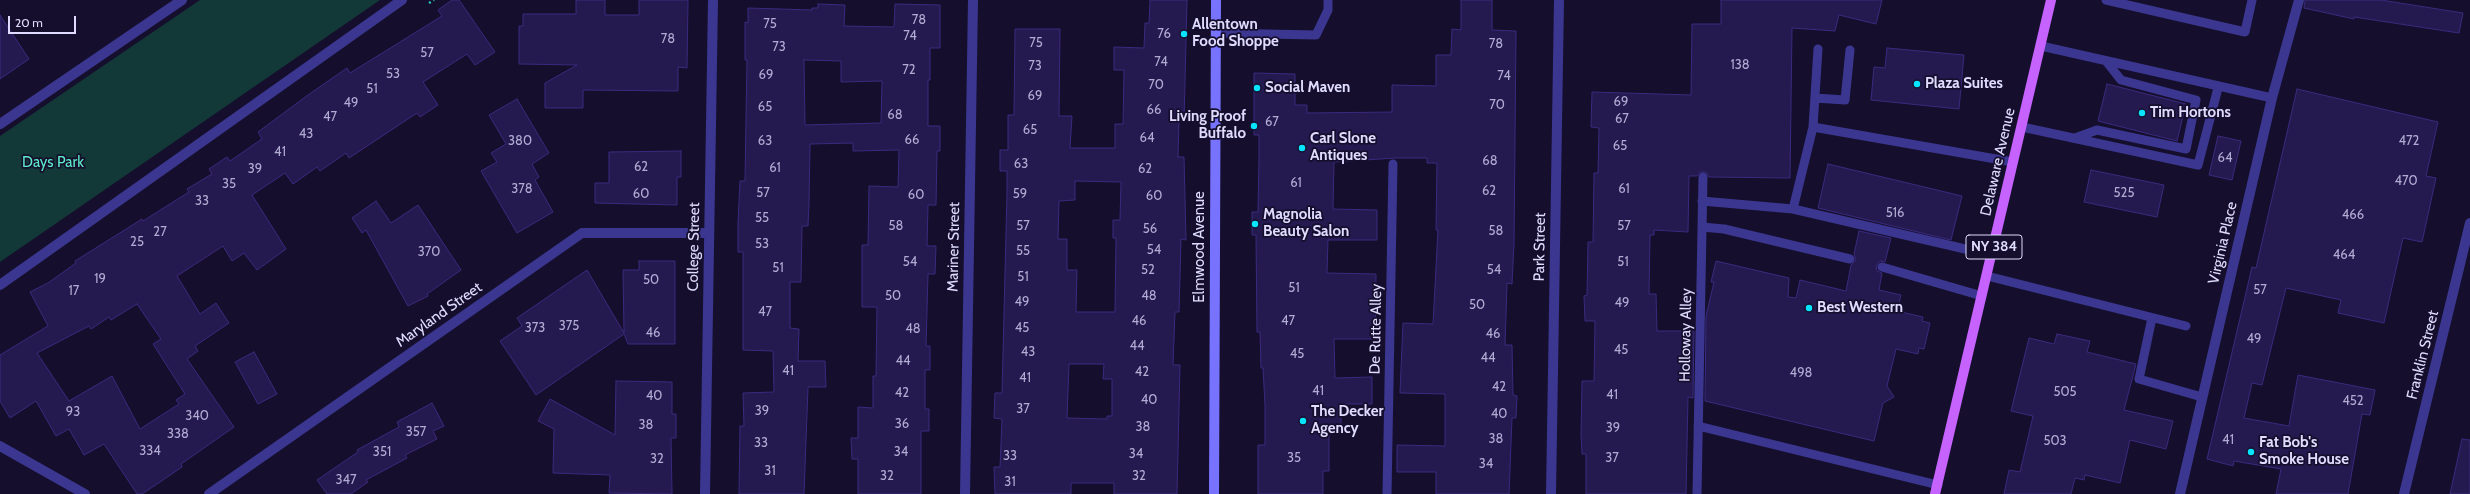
<!DOCTYPE html>
<style>
body{margin:0}
#map{position:relative;width:2470px;height:494px;overflow:hidden;background:#150f2d;font-family:Cabin,sans-serif}
canvas{display:block}
.scale{position:absolute;left:8px;top:16px;width:68px;height:18px;box-sizing:border-box;border:2px solid #e0dcff;border-top:0;padding-left:5px;font-size:12px;line-height:14px;white-space:nowrap;color:#e0dcff;-webkit-text-stroke:3px #150f2d;paint-order:stroke}
</style>
<div id="map">
<canvas width="2470" height="494"></canvas>
<div class="scale">20 m</div>
</div>
<script>
const g = document.querySelector('canvas').getContext('2d');
g.lineJoin = 'round';
function fillPath(path, color) { g.fillStyle = color; g.fill(path, 'evenodd'); }
const shape = rows => new Path2D(rows.map(r => 'M' + r).join(''));
function stroke(path, color, width, dash) { g.strokeStyle = color; g.lineWidth = width; g.lineCap = dash ? 'butt' : 'round'; g.setLineDash(dash || []); g.stroke(path); }
function write(font, color, halo, rows, align = 'center') {
  g.font = font + ' Cabin,sans-serif'; g.lineWidth = 3.5; g.setLineDash([]); g.textBaseline = 'middle'; g.strokeStyle = halo; g.fillStyle = color; for (const [text, x, y, turn = 0] of rows) {
    g.save(); g.translate(x, y); g.rotate((+turn || 0) * Math.PI / 180); g.textAlign = isNaN(turn) ? turn : align; if (halo) g.strokeText(text, 0, 0); g.fillText(text, 0, 0); g.restore();
  }
}
const green = shape([
 [200,0,380,0,0,262,0,136]
]);
const building = shape([
 [452,0,459,0,495,52,475,65,467,54,423,82,438,105,420,117,417,113,349,158,346,153,320,171,317,167,293,184,285,173,252,195,286,249,257,270,244,253,232,261,223,246,177,276,200,314,216,303,229,323,195,346,198,351,187,359,234,427,181,464,182,467,160,482,142,494,137,494,104,444,84,455,69,429,56,436,36,401,10,418,0,401,0,355,48,326,30,292,48,283,76,263,75,261,123,231,142,219,143,221,189,192,187,189,212,174,209,169,227,157,230,161,262,139,258,132,308,95,347,68,350,73,442,16,438,10,452,0],
 [137,304,161,339,153,344,185,394,176,400,179,404,140,429,112,376,69,401,37,353,89,326,91,329,109,317,111,320,137,304],
 [576,0,605,0,605,15,639,15,639,0,688,0,687,68,678,67,678,91,583,90,583,108,545,108,545,83,577,65,519,64,519,26,523,26,523,14,576,14,576,0],
 [1150,0,1187,0,1184,121,1179,121,1178,157,1184,157,1186,240,1181,239,1179,312,1175,312,1173,365,1180,365,1177,494,1114,494,1114,483,1071,483,1071,494,995,494,994,467,1000,467,1002,419,994,418,995,393,1002,393,1007,193,1007,171,1000,171,1000,150,1008,150,1008,115,1014,115,1015,29,1060,29,1059,116,1072,116,1070,148,1115,148,1115,124,1123,124,1124,70,1114,70,1114,47,1144,48,1145,23,1149,23,1150,0],
 [1075,181,1121,182,1120,220,1113,220,1113,238,1116,238,1115,312,1076,312,1077,270,1067,270,1067,239,1058,239,1059,201,1075,200,1075,181],
 [1069,364,1104,364,1103,379,1112,379,1112,416,1107,416,1107,419,1067,418,1069,364],
 [1461,0,1492,0,1492,30,1516,31,1514,244,1512,284,1507,283,1505,345,1512,345,1513,395,1517,396,1516,418,1512,418,1509,494,1436,494,1436,472,1397,472,1397,445,1445,446,1445,394,1400,393,1403,323,1433,324,1438,230,1436,230,1437,163,1427,163,1427,158,1395,158,1334,162,1333,209,1377,210,1377,240,1328,240,1327,273,1376,274,1375,339,1334,339,1335,378,1372,377,1372,404,1341,404,1341,432,1329,432,1329,471,1323,471,1323,494,1258,494,1258,445,1265,445,1265,405,1263,368,1261,368,1260,332,1257,332,1256,235,1252,235,1252,212,1258,212,1259,158,1259,135,1254,135,1254,73,1295,74,1295,105,1307,105,1307,113,1392,112,1392,85,1436,86,1436,55,1451,55,1452,29,1461,30,1461,0],
 [1721,0,1882,0,1876,24,1839,15,1835,31,1792,28,1790,178,1709,177,1706,172,1700,172,1697,176,1689,176,1688,232,1654,230,1654,235,1650,235,1649,294,1656,294,1657,331,1694,331,1693,398,1688,397,1686,494,1586,494,1586,454,1582,454,1581,435,1582,381,1594,381,1595,321,1585,321,1584,296,1587,295,1588,242,1593,242,1594,173,1598,173,1599,128,1591,127,1592,92,1691,95,1692,24,1721,24,1721,0],
 [2305,0,2381,0,2463,13,2459,33,2354,17,2354,19,2304,8,2305,0],
 [818,4,845,5,844,26,894,27,895,4,940,5,940,48,930,48,930,80,928,80,928,126,940,126,940,151,937,151,936,205,928,205,927,246,936,246,935,274,928,274,926,346,930,346,930,370,925,370,925,409,929,409,929,431,921,431,921,494,858,494,858,459,852,459,851,438,858,438,858,407,873,408,873,376,876,376,877,307,862,307,862,245,868,245,869,186,898,187,899,150,853,151,853,143,810,144,809,203,808,226,802,226,801,282,790,282,790,328,799,329,798,361,825,361,826,387,808,387,804,494,739,494,740,426,744,426,743,393,774,392,773,351,743,350,743,252,738,252,738,222,740,181,745,181,747,60,745,60,745,22,748,23,748,8,812,10,812,8,818,8,818,4],
 [804,60,841,61,841,82,882,81,881,123,805,125,804,60],
 [0,15,29,59,0,79,0,15],
 [1887,48,1964,55,1959,109,1871,100,1874,67,1885,68,1887,48],
 [2107,84,2186,104,2177,141,2098,121,2107,84],
 [2297,89,2438,122,2426,176,2436,178,2422,242,2403,238,2384,323,2338,313,2341,300,2286,288,2262,385,2252,383,2244,418,2289,426,2298,375,2375,390,2370,415,2362,414,2348,494,2276,494,2281,469,2234,461,2233,466,2207,459,2252,267,2256,268,2297,89],
 [517,99,549,153,532,164,539,177,535,180,553,212,517,233,481,171,497,162,491,153,506,144,489,115,517,99],
 [2218,136,2241,141,2232,180,2209,175,2218,136],
 [681,151,681,177,677,177,677,205,595,203,595,183,609,183,609,152,681,151],
 [1828,164,1962,196,1951,240,1818,208,1828,164],
 [2091,170,2164,185,2157,217,2084,202,2091,170],
 [376,201,391,223,418,205,461,270,427,294,428,296,408,306,366,230,362,233,352,218,376,201],
 [1859,231,1891,238,1885,262,1880,261,1876,266,1877,271,1882,273,1879,290,1901,295,1897,311,1923,317,1922,321,1930,323,1924,349,1919,348,1918,354,1896,349,1887,386,1894,397,1883,403,1874,441,1705,401,1706,316,1714,282,1711,282,1716,261,1789,278,1788,297,1796,298,1800,280,1846,291,1851,265,1856,260,1854,254,1859,231],
 [639,261,675,261,675,344,628,344,624,334,536,395,500,341,522,326,517,318,587,270,624,333,623,270,639,270,639,261],
 [2057,334,2090,341,2087,352,2136,364,2124,410,2173,421,2166,449,2130,440,2120,483,2085,475,2084,480,2075,478,2071,494,2004,494,2009,470,2020,472,2033,416,2011,411,2029,338,2054,344,2057,334],
 [254,352,277,394,258,404,235,362,254,352],
 [616,381,672,382,672,414,676,414,676,438,671,438,672,494,609,493,610,475,553,473,554,429,538,421,550,399,615,435,616,381],
 [432,403,444,426,433,431,437,439,405,455,407,458,366,480,368,482,351,494,327,494,317,480,358,452,357,450,399,427,397,422,432,403],
 [2462,439,2470,440,2470,494,2450,494,2462,439]
]);
const path = shape([
 [429,3,434,0]
]);
const lane = shape([
 [2106,0,2245,32,2252,0],
 [1216,33,1316,35,1328,10,1328,0],
 [2041,46,2272,98],
 [1815,98,1845,100,1850,50],
 [1813,127,1818,49],
 [2022,127,2198,165,2218,88],
 [2075,138,2097,130,2186,149,2196,100,2121,80,2106,61],
 [1702,201,1793,209,1991,255],
 [1793,209,1813,127,2013,162],
 [1702,227,1724,229,1850,259],
 [1882,267,1982,296],
 [1987,276,2186,326],
 [2152,318,2139,379,2202,397],
 [1698,426,1938,485],
 [1387,494,1393,164],
 [1697,494,1703,177]
]);
const street = shape([
 [0,124,182,0],
 [0,285,402,0],
 [0,446,85,494],
 [209,494,582,233,709,233],
 [705,494,713,0],
 [965,494,973,0],
 [1551,494,1559,0],
 [2180,494,2272,98,2299,0],
 [2404,494,2470,223]
]);
const secondary = shape([
 [1214,494,1216,0]
]);
const primary = shape([
 [1935,494,2051,0]
]);
const markers = [
 [1184,34,4,"#08e4ff"],
 [1917,84,4,"#08e4ff"],
 [1257,88,4,"#08e4ff"],
 [2142,113,4,"#08e4ff"],
 [1254,126,4,"#08e4ff"],
 [1302,148,4,"#08e4ff"],
 [1255,224,4,"#08e4ff"],
 [1809,308,4,"#08e4ff"],
 [1303,421,4,"#08e4ff"],
 [2251,452,4,"#08e4ff"]
];
const numberNames = [
 ["78",919,20],
 ["75",770,24],
 ["76",1164,34],
 ["74",910,36],
 ["78",668,39],
 ["75",1036,43],
 ["78",1496,44],
 ["73",779,47],
 ["57",427,53],
 ["74",1161,62],
 ["138",1740,65],
 ["73",1035,66],
 ["72",909,70],
 ["53",393,74],
 ["69",766,75],
 ["74",1504,76],
 ["70",1156,85],
 ["51",372,89],
 ["69",1035,96],
 ["69",1621,102],
 ["49",351,103],
 ["70",1497,105],
 ["65",765,107],
 ["66",1154,110],
 ["68",895,115],
 ["47",330,117],
 ["67",1622,119],
 ["67",1272,122],
 ["65",1030,130],
 ["43",306,134],
 ["64",1147,138],
 ["66",912,140],
 ["380",520,141],
 ["63",765,141],
 ["472",2409,141],
 ["65",1620,146],
 ["41",280,152],
 ["64",2225,158],
 ["68",1490,161],
 ["63",1021,164],
 ["62",641,167],
 ["61",775,168],
 ["39",255,169],
 ["62",1145,169],
 ["470",2406,181],
 ["61",1296,183],
 ["35",229,184],
 ["378",522,189],
 ["61",1624,189],
 ["62",1489,191],
 ["57",763,193],
 ["525",2124,193],
 ["60",641,194],
 ["59",1020,194],
 ["60",916,195],
 ["60",1154,196],
 ["33",202,201],
 ["516",1895,213],
 ["466",2353,215],
 ["55",762,218],
 ["58",896,226],
 ["57",1023,226],
 ["57",1624,226],
 ["56",1150,229],
 ["58",1496,231],
 ["27",160,232],
 ["25",137,242],
 ["53",762,244],
 ["54",1154,250],
 ["55",1023,251],
 ["370",429,252],
 ["464",2344,255],
 ["54",910,262],
 ["51",1623,262],
 ["51",778,268],
 ["52",1148,270],
 ["54",1494,270],
 ["51",1023,277],
 ["19",100,279],
 ["50",651,280],
 ["51",1294,288],
 ["57",2260,290],
 ["17",74,291],
 ["50",893,296],
 ["48",1149,296],
 ["49",1022,302],
 ["49",1622,303],
 ["50",1477,305],
 ["47",765,312],
 ["46",1139,321],
 ["47",1288,321],
 ["375",569,326],
 ["373",535,328],
 ["45",1022,328],
 ["48",913,329],
 ["46",653,333],
 ["46",1493,334],
 ["49",2254,339],
 ["44",1137,346],
 ["45",1621,350],
 ["43",1028,352],
 ["45",1297,354],
 ["44",1488,358],
 ["44",903,361],
 ["41",788,371],
 ["42",1142,372],
 ["498",1801,373],
 ["41",1025,378],
 ["42",1499,387],
 ["41",1318,391],
 ["505",2065,392],
 ["42",902,393],
 ["41",1612,395],
 ["40",654,396],
 ["40",1149,400],
 ["452",2353,401],
 ["37",1023,409],
 ["39",762,411],
 ["93",73,412],
 ["40",1499,414],
 ["340",197,416],
 ["36",902,424],
 ["38",646,425],
 ["38",1143,427],
 ["39",1613,428],
 ["357",416,432],
 ["338",178,434],
 ["38",1496,439],
 ["41",2228,440],
 ["503",2055,441],
 ["33",761,443],
 ["334",150,451],
 ["351",382,452],
 ["34",901,452],
 ["34",1136,454],
 ["33",1010,456],
 ["35",1294,458],
 ["37",1612,458],
 ["32",657,459],
 ["34",1486,464],
 ["31",770,471],
 ["32",887,476],
 ["32",1139,476],
 ["347",346,480],
 ["31",1010,482]
];
const shields = [
 [1994,247,56]
];
const shieldNames = [
 ["NY 384",1994,247]
];
const poiNames = [
 ["Allentown",1192,25],
 ["Food Shoppe",1192,42],
 ["Plaza Suites",1925,84],
 ["Social Maven",1265,88],
 ["Tim Hortons",2150,113],
 ["Living Proof",1246,117,"right"],
 ["Buffalo",1246,134,"right"],
 ["Carl Slone",1310,139],
 ["Antiques",1310,156],
 ["Magnolia",1263,215],
 ["Beauty Salon",1263,232],
 ["Best Western",1817,308],
 ["The Decker",1311,412],
 ["Agency",1311,429],
 ["Fat Bob's",2259,443],
 ["Smoke House",2259,460]
];
const streetNames = [
 ["Delaware Avenue",1998,162,-77],
 ["Virginia Place",2223,243,-77],
 ["College Street",694,247,-89],
 ["Mariner Street",954,247,-89],
 ["Elmwood Avenue",1200,247,-90],
 ["Park Street",1540,247,-89],
 ["Maryland Street",439,315,-35],
 ["De Rutte Alley",1376,329,-89],
 ["Holloway Alley",1686,335,-89],
 ["Franklin Street",2423,355,-76]
];
const parkNames = [
 ["Days Park",53,163]
];
fillPath(green, '#123837');
fillPath(building, '#251a50');
stroke(building, '#3b2a7e', 1);
stroke(path, '#26c8c0', 2.5, [2, 3]);
stroke(lane, '#3b3790', 9);
stroke(street, '#3b3790', 10);
stroke(secondary, '#7773ff', 10);
stroke(primary, '#c663ff', 10);
for (const [x, y, r, color] of markers) { const dot = new Path2D(); dot.arc(x, y, r, 0, 2 * Math.PI); g.fillStyle = color; g.fill(dot); stroke(dot, '#150f2d', 1.5); }
write('13px', '#b1acd3', null, numberNames);
for (const [x, y, w] of shields) { const box = new Path2D(); box.roundRect(x - w / 2, y - 12, w, 24, 3); g.fillStyle = '#150f2d'; g.fill(box); stroke(box, '#e0dcff', 1); }
write('bold 14px', '#e0dcff', null, shieldNames);
write('bold 15px', '#e0dcff', '#150f2d', poiNames, 'left');
write('15px', '#e0dcff', '#150f2d', streetNames);
write('15px', '#5ceac8', '#150f2d', parkNames);
</script>
